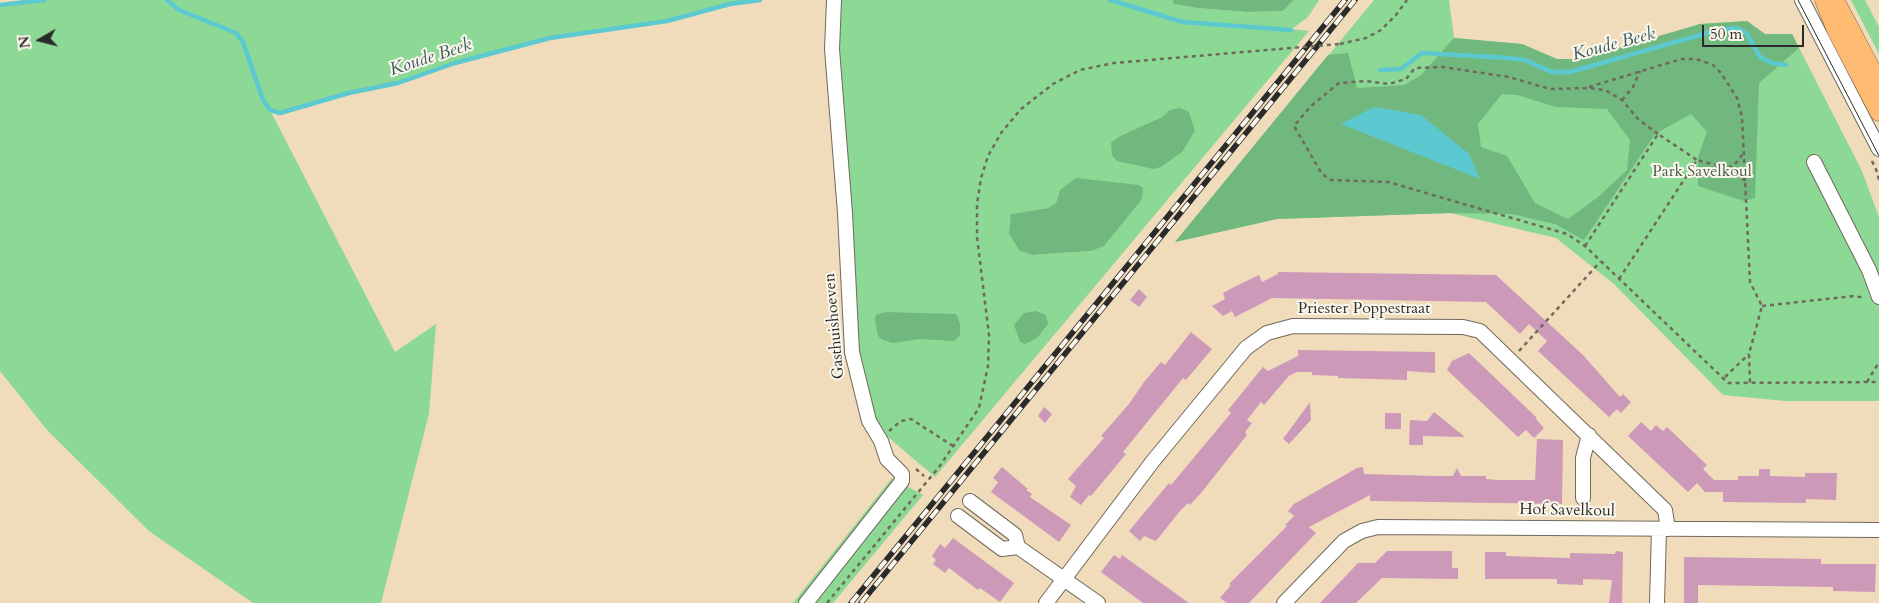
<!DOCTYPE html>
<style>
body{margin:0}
#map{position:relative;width:1879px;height:603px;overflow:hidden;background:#f0dcba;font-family:Cardo,serif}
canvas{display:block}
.north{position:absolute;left:15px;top:15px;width:50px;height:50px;-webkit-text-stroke:4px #fbf7ec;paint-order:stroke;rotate:262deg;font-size:14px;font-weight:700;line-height:20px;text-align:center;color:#2b2b2b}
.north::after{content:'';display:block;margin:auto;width:18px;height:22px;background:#2b2b2b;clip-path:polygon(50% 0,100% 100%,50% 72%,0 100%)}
.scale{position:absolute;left:1702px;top:25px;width:102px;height:22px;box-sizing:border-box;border:2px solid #2b2b2b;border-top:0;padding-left:6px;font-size:15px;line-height:18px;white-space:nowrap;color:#2b2b2b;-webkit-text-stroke:4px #fbf7ec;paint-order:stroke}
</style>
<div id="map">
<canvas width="1879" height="603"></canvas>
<div class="north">N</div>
<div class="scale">50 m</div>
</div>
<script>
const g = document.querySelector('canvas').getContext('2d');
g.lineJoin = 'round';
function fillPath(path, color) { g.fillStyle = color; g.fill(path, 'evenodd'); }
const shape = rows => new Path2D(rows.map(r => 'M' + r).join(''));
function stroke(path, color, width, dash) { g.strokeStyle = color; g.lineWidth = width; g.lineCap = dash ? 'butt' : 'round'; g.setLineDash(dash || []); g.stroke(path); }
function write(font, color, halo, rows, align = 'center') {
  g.font = font + ' Cardo,serif'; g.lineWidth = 4; g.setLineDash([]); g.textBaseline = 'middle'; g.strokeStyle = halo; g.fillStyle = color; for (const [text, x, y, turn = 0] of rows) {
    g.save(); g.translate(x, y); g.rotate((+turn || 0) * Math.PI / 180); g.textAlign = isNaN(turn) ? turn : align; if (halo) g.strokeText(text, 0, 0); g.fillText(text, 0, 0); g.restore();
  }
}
const green = shape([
 [44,0,760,0,730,4,667,21,550,38,455,63,398,83,349,93,280,113,270,110,395,352,436,324,429,414,381,603,253,603,149,531,47,430,0,371,0,5],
 [834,0,1172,0,1174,4,1197,8,1247,12,1283,11,1294,0,1319,0,1308,17,1292,29,1309,31,935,477,869,421,861,395],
 [1170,110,1117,161,1120,136,1162,117],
 [1060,190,1091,251,1032,255,1020,251,1011,214,1048,208,1056,203],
 [1374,0,1449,0,1454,38,1522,44,1557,59,1582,59,1700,24,1747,21,1765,34,1792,34,1862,171,1879,217,1879,401,1785,401,1723,395,1614,284,1556,238,1450,213,1277,219,1175,242],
 [1851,0,1865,0,1879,27,1879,54],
 [892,478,923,495,833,603,793,603]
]);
const forest = shape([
 [1172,0,1294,0,1283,11,1247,12,1197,8,1174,4],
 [1747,21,1765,34,1792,34,1799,48,1759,83,1755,198,1744,201,1698,186,1698,157,1707,132,1691,114,1655,134,1584,240,1555,224,1512,214,1449,213,1277,219,1175,242,1328,55,1348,53,1357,88,1404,85,1420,76,1454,38,1522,44,1557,59,1581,59,1700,24],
 [1502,94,1517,95,1556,107,1607,109,1630,140,1627,170,1598,197,1568,219,1535,203,1507,156,1481,147,1478,124],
 [1180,108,1189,112,1195,131,1182,152,1161,167,1153,169,1117,161,1112,155,1111,143,1120,136,1162,117,1170,110],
 [1076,178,1139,185,1143,188,1142,199,1104,246,1091,251,1032,255,1020,251,1009,234,1011,214,1048,208,1056,203,1060,190],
 [1036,311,1046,315,1048,324,1037,338,1025,344,1020,342,1014,325,1024,313],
 [885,312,954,314,957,315,960,324,960,335,954,341,920,339,893,343,883,340,878,336,875,320,876,315]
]);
const water = shape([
 [1374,107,1421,115,1469,154,1480,179,1341,124]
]);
const stream = shape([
 [167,0,179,10,236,33,243,42,263,100,270,110,280,113,349,93,398,83,455,63,550,38,667,21,730,4,760,0],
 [1110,0,1183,22,1291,30],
 [0,5,44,0],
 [1380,70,1401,69,1422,53,1509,58,1525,60,1552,72,1570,72,1718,30,1738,28,1747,34,1760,57,1772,63,1786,65]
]);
const building = shape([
 [1278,272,1496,275,1583,355,1620,397,1623,394,1631,402,1621,413,1617,409,1609,417,1538,351,1547,341,1529,324,1520,334,1486,302,1272,298,1235,317,1232,311,1223,316,1212,306,1225,299,1223,293,1236,286,1259,275,1262,282,1278,274],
 [1139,289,1147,297,1139,307,1130,300],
 [1191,332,1212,349,1186,380,1183,378,1123,452,1126,454,1091,496,1089,495,1081,505,1070,497,1076,486,1068,479,1104,438,1101,436,1129,404,1144,382,1161,362,1165,365],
 [1298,350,1435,352,1435,373,1407,371,1407,380,1338,378,1338,376,1312,375,1312,372,1297,372,1289,376,1264,405,1261,402,1247,420,1252,423,1245,432,1247,435,1201,493,1190,505,1188,503,1180,511,1156,541,1144,536,1140,541,1129,531,1169,483,1171,485,1231,413,1228,410,1263,367,1268,371,1298,356],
 [1469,353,1537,418,1536,419,1544,428,1534,438,1526,430,1518,437,1447,370,1452,361],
 [1310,402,1311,420,1289,444,1283,439],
 [1044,407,1052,414,1045,423,1038,416],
 [1434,412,1465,437,1423,436,1423,445,1409,445,1410,420,1427,421],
 [1385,413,1401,413,1401,429,1385,429],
 [1641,422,1651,431,1656,425,1663,431,1667,427,1707,465,1703,469,1714,480,1738,480,1738,476,1759,476,1759,469,1770,469,1770,476,1805,477,1805,473,1837,473,1836,500,1806,499,1806,503,1723,502,1723,492,1705,492,1697,483,1688,492,1628,436],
 [1537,439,1563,440,1562,504,1370,501,1370,495,1309,527,1316,533,1249,603,1227,603,1220,598,1231,585,1229,584,1287,526,1285,525,1294,516,1288,511,1294,504,1357,468,1363,467,1364,474,1435,476,1453,476,1457,468,1461,476,1486,476,1486,479,1498,480,1535,480],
 [1002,467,1028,489,1026,490,1032,494,1030,497,1071,525,1059,542,991,492,998,482,993,478],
 [953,538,1014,583,1000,602,980,588,978,590,949,568,945,573,933,564,936,560,932,556,940,544,945,548],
 [1387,551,1452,551,1452,568,1458,568,1458,579,1382,578,1356,603,1320,603,1358,563,1375,563],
 [1616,551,1623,552,1622,603,1609,603,1612,580,1583,579,1583,585,1557,584,1557,579,1485,579,1485,552,1506,552,1506,556,1570,558,1570,553,1615,554],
 [1114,555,1120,559,1122,555,1189,603,1143,603,1101,572],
 [1684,557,1821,559,1821,564,1876,564,1875,592,1833,591,1833,587,1698,585,1698,603,1684,603]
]);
const path = shape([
 [1340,44,1366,38,1381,30,1396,15,1407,0],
 [1589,87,1681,59,1696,59,1713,65,1721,73,1737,98,1742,117,1750,282,1762,306,1749,354,1750,383],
 [1622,100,1633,87,1640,71],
 [1658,134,1638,119,1622,100,1605,90,1589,88,1550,89,1509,77,1443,67,1415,68,1406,79,1389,84,1366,81,1339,83,1311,106,1294,126,1322,174,1331,180,1388,182,1567,234,1585,246,1728,383,1879,382],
 [1872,161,1878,174,1879,182],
 [1728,168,1737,162,1744,152],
 [1585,246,1658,134,1697,160],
 [1619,279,1697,160,1728,168,1747,182],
 [1762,306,1854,296,1865,298],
 [1519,351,1600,262],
 [1725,377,1749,354],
 [1867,382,1879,362],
 [889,431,901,421,911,419,953,446],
 [916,469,924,476],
 [827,603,939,467,979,408,988,366,989,335,977,237,977,204,981,178,988,156,1001,133,1021,109,1053,84,1080,70,1114,63,1279,49]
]);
const minor = shape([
 [1802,0,1879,149],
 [1814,162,1869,270,1879,297],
 [1583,498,1583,458,1589,435],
 [970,501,1015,535,1018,547],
 [958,516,1002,549,1018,547,1098,603],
 [806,603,902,481,902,474,887,459,881,441,869,421,852,352,845,213,832,49,834,0],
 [1046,603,1153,461,1246,348,1267,333,1293,326,1463,327,1480,331,1665,510,1668,529],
 [1284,603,1344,541,1362,531,1378,527,1879,530],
 [1657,603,1659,529]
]);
const major = shape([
 [1824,0,1836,30,1879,112],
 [1835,0,1879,84]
]);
const tram = shape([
 [1798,0,1879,156]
]);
const rail = shape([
 [851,603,1345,0],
 [861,603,1355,0]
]);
const pathBridge = shape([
 [1279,49,1340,44]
]);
const parkNames = [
 ["Park Savelkoul",1702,172]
];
const streetNames = [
 ["Priester Poppestraat",1364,309],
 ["Gasthuishoeven",835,326,-95],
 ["Hof Savelkoul",1567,511,1]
];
const waterNames = [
 ["Koude Beek",1614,45,-15],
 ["Koude Beek",431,58,-18]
];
fillPath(green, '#8cd895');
fillPath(forest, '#71b87e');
fillPath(water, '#5cc9d0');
stroke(stream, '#5cc9d0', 4.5);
fillPath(building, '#cd99b9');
stroke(minor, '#70695d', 16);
stroke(major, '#70695d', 19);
stroke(path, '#70695d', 2.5, [4, 4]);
stroke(minor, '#fff', 14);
stroke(major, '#ffbb71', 18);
stroke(tram, '#2b2b2b', 1);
stroke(rail, '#2b2b2b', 5.5);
stroke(rail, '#fbf7ec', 4, [11]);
stroke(pathBridge, '#70695d', 2.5, [4, 4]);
write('16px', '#485f4b', '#fbf7ec', parkNames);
write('16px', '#2b2b2b', '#fbf7ec', streetNames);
write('italic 18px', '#3a5a5d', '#fbf7ec', waterNames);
</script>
